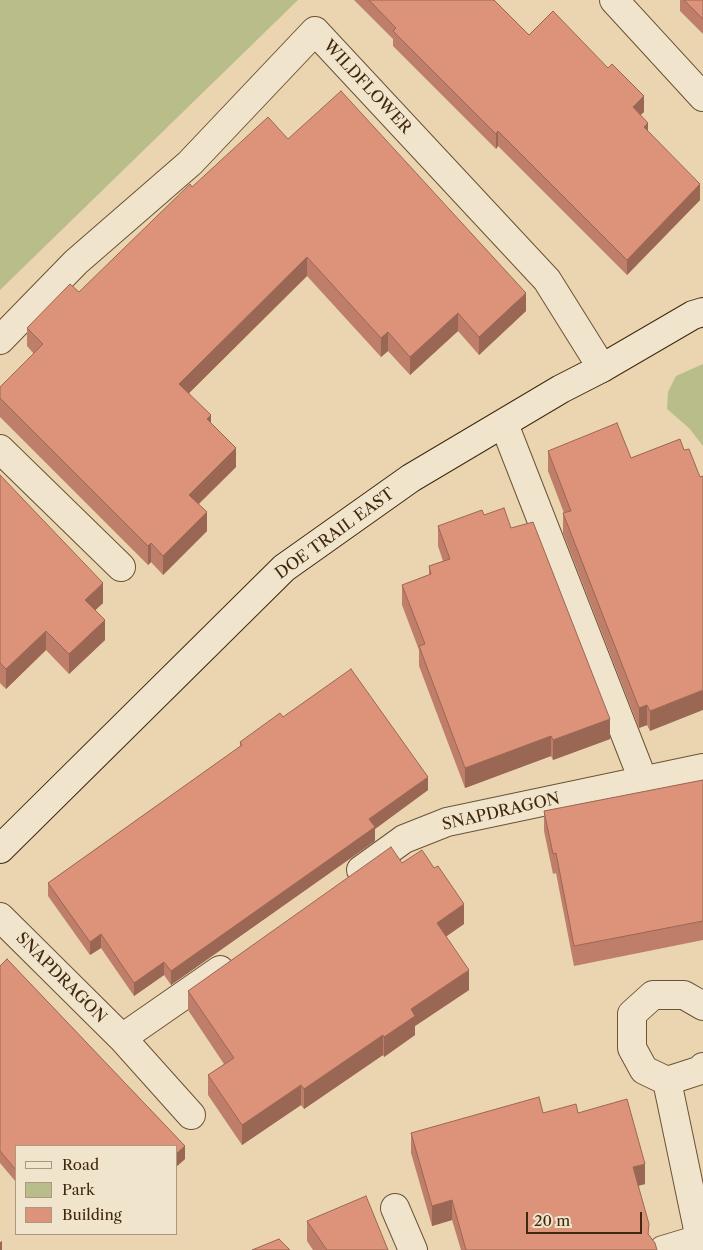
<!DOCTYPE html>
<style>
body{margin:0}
#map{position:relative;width:703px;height:1250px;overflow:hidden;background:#ead5b0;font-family:"Libre Caslon Text",serif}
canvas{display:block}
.legend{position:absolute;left:15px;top:1145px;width:162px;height:90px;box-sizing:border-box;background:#f1e4cc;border:1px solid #aa9980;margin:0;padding:6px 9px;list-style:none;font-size:15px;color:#3f280e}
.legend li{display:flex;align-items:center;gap:10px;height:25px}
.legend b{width:25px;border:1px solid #aa9980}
.scale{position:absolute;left:526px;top:1212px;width:116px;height:22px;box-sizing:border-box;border:2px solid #3f280e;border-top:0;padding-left:6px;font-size:15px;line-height:18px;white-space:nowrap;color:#3f280e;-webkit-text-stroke:4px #f1e4cc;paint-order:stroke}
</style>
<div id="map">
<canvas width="703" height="1250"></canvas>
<ul class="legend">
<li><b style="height:6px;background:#f1e4cc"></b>Road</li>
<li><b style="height:14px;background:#b8bd8a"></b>Park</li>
<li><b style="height:14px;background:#dd937a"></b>Building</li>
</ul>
<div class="scale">20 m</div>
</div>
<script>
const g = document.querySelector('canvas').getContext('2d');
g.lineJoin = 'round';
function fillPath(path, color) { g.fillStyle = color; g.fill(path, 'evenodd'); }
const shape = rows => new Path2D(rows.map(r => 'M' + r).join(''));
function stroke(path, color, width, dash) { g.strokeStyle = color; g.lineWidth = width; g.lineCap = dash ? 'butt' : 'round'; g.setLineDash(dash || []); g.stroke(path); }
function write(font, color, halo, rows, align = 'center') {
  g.font = font + ' "Libre Caslon Text",serif'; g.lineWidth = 5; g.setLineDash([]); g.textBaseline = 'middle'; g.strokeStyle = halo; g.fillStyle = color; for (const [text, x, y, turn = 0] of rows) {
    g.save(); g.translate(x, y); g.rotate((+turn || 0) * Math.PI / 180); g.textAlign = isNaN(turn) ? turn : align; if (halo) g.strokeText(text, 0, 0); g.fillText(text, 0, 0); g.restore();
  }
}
const green = shape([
 [0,0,298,0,0,290],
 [703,364,703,446,689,428,667,409,668,392,676,376]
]);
const street = shape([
 [614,0,703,97],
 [0,340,76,262,190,163,315,31,547,280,602,368],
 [504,424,643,780],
 [0,449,121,567],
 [361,870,404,839,447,822,703,768],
 [0,917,122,1038,191,1115],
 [703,1006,684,995,653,995,632,1014,632,1048,644,1070,667,1081,701,1070,703,1067],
 [122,1038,220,970],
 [667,1081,700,1239],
 [395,1208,413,1250],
 [663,1250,703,1238]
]);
const secondary = shape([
 [0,849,284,568,411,478,561,389,602,368,693,315,703,312]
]);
const wall = shape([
 [354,0,494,0,529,35,644,112,640,115,648,132,700,200,627,275,498,146,496,149,393,46,393,39],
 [680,0,703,0,703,34,680,11],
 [288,139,526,311,479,355,458,331,410,375,388,351,381,357,307,276,189,393,211,423,236,467,199,504,207,531,163,575,151,562,148,565,0,417,0,387,34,354,27,346,27,328,79,292,192,187],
 [680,439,650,731,647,725,639,728,563,533,563,513,564,513,548,471,548,451,631,458],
 [0,475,103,603,95,610,105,640,69,674,46,650,6,689,0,683],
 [484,515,511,528,610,739,553,760,551,756,465,788,419,666,419,650,402,605,402,585,429,575,429,566,443,561,438,546,438,526],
 [283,717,428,790,375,829,375,841,171,985,164,975,134,996,101,948,90,955,48,896,48,883,240,747,240,742],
 [703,780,703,940,574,966,556,873,553,874,544,831,544,811],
 [402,863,464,924,446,936,469,990,415,1026,415,1035,384,1057,383,1055,304,1109,301,1105,242,1145,208,1095,208,1075,224,1064,188,1010,188,991],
 [7,959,185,1146,185,1159,176,1167,176,1146,16,1146,16,1182,0,1163,0,966],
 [543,1113,578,1113,645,1184,638,1186,649,1236,657,1250,461,1250,452,1220,432,1226,411,1153,411,1133],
 [307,1221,388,1250,313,1250,307,1241]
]);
const shadedWall = shape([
 [644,96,644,112,633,122,633,107],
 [648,123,648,138,644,127],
 [498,131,498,146,496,149,496,134],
 [700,184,700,200,627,275,627,260],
 [307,257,307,276,179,403,179,384],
 [526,293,526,311,479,355,479,337],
 [458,313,458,331,410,375,410,357],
 [388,332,388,351,381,357,381,338],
 [211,415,211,434,207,419],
 [236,448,236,467,189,513,189,495],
 [207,512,207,531,163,575,163,556],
 [151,543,151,562,148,565,148,546],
 [103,583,103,603,85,620,85,600],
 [105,620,105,640,69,674,69,654],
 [46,631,46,650,6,689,6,669],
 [703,690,703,710,650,731,650,711],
 [647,705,647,725,639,728,639,708],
 [610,719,610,739,553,760,553,740],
 [551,736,551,756,465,788,465,768],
 [428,777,428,790,375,829,375,841,171,985,171,971,369,819],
 [464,904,464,924,437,943,437,923],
 [101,934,101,948,90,955,90,942],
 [164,962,164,975,134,996,134,983],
 [469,970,469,990,415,1026,415,1035,384,1057,384,1037,411,1009],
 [383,1035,383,1055,304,1109,304,1089],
 [301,1085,301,1105,242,1145,242,1125],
 [185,1146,185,1159,176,1167,176,1154],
 [645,1164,645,1184,633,1187,633,1167],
 [452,1200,452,1220,432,1226,432,1206],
 [2,1241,2,1250,0,1250,0,1242]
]);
const building = shape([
 [369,0,494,0,529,35,553,11,608,68,612,64,644,96,633,107,648,123,644,127,700,184,627,260,498,131,496,134,393,31,396,28,369,0],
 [684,0,703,0,703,19,684,0],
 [341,91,526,293,479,337,458,313,410,357,388,332,381,338,307,257,179,384,211,415,207,419,236,448,189,495,207,512,163,556,151,543,148,546,0,398,0,387,43,344,27,328,70,284,79,292,190,184,192,187,268,117,288,139,341,91],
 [617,423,631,458,680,439,684,450,689,449,700,477,703,476,703,690,650,711,647,705,639,708,563,513,571,511,548,451,617,423],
 [0,475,103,583,85,600,105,620,69,654,46,631,6,669,0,663,0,475],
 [504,508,511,528,533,522,610,719,553,740,551,736,465,768,419,646,425,644,402,585,431,574,429,566,450,559,438,526,482,510,484,515,504,508],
 [351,669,428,777,369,819,375,827,171,971,164,962,134,983,101,934,90,942,48,883,242,745,240,742,280,713,283,717,351,669],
 [703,780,703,921,574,946,556,853,553,854,544,811,703,780],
 [391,847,402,863,422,850,434,868,438,866,464,904,437,923,469,970,411,1009,415,1016,384,1037,383,1035,304,1089,301,1085,242,1125,208,1075,234,1058,188,991,391,847],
 [7,959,185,1146,176,1154,176,1146,16,1146,16,1170,0,1151,0,966,7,959],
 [539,1097,543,1113,576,1104,578,1113,627,1099,645,1164,633,1167,649,1224,648,1234,655,1243,657,1250,466,1250,452,1200,432,1206,411,1133,539,1097],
 [366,1196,388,1250,327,1250,307,1221,366,1196],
 [279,1239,290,1250,252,1250,279,1239]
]);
const streetNames = [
 ["WILDFLOWER",367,87,47],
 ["DOE TRAIL EAST",335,534,-36],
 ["SNAPDRAGON",501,812,-13],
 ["SNAPDRAGON",61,978,45]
];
fillPath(green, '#b8bd8a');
stroke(street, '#6a5336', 30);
stroke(secondary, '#3f280e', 30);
stroke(street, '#f1e4cc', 28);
stroke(secondary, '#f1e4cc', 28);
fillPath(wall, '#be7e69');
fillPath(shadedWall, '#9b6755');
fillPath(building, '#dd937a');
stroke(building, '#9b6755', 1);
write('16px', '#3f280e', '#f1e4cc', streetNames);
</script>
